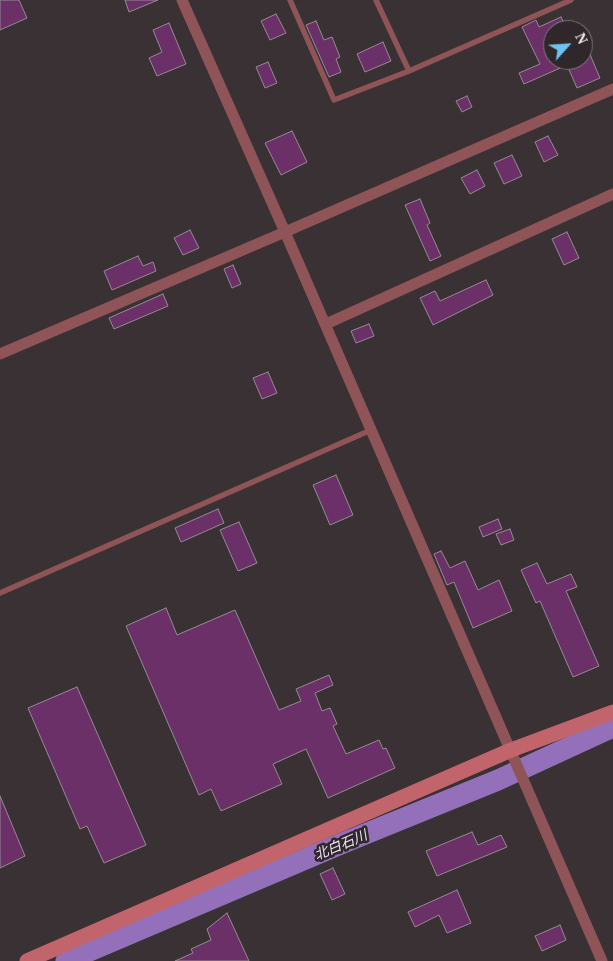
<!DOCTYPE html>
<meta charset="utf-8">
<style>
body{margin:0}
#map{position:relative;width:613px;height:961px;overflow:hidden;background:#3a3134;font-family:"Times New Roman",serif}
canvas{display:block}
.north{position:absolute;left:543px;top:20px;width:50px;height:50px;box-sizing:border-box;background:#2f272a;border:1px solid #7f787a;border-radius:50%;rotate:64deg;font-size:14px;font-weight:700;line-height:20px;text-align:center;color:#f7f1f3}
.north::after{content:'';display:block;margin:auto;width:18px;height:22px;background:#6dc2f3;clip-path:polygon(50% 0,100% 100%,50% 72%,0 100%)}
</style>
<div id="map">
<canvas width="613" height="961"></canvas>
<div class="north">N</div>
</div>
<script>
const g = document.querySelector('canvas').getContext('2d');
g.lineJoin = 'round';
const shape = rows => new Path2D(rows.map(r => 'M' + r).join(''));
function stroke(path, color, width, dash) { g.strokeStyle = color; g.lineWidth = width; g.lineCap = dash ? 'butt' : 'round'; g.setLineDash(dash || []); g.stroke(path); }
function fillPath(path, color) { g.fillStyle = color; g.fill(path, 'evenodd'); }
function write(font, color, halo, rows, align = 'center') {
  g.font = font + ' "Times New Roman","Noto Sans JP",serif'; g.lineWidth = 5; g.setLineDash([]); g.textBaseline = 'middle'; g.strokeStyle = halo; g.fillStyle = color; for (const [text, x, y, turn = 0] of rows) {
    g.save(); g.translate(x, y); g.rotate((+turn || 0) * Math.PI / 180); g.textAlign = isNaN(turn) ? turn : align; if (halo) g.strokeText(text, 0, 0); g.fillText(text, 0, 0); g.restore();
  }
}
const river = shape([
 [66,961,343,843,498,780,613,727]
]);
const building = shape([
 [0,0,19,0,27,18,0,30,0,0],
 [125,0,158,0,129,12,125,0],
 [276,14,286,33,270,40,261,21,276,14],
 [561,17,567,30,553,30,553,60,583,60,583,38,600,78,577,88,567,65,524,84,519,73,540,64,522,27,536,20,539,27,561,17],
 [316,21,324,40,332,37,340,57,336,59,341,72,329,77,306,25,316,21],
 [169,23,186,64,157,76,149,58,162,52,153,30,169,23],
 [383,42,391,61,365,72,357,54,383,42],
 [268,62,277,83,265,88,256,67,268,62],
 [467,96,472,107,462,112,456,101,467,96],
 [292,131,307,162,281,175,265,143,292,131],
 [548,136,558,155,544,162,535,142,548,136],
 [512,155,522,176,504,184,494,163,512,155],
 [477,170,485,186,470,194,461,178,477,170],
 [420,199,430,223,427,225,441,256,430,261,405,205,420,199],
 [190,230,199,248,183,255,174,238,190,230],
 [567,232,579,258,564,265,552,239,567,232],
 [138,256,143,266,153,262,156,271,112,290,104,271,138,256],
 [233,265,241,284,232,288,224,269,233,265],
 [486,280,493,295,433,325,420,298,435,291,440,301,486,280],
 [163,294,168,306,114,329,109,318,163,294],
 [369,324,374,336,356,343,351,331,369,324],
 [268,372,277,393,262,399,253,378,268,372],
 [336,475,353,515,330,525,313,485,336,475],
 [218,509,224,523,181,542,175,528,218,509],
 [498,519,502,529,483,537,479,527,498,519],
 [239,522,257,563,238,571,220,530,239,522],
 [510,529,514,540,501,545,496,534,510,529],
 [441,551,450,568,465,561,478,590,499,580,512,611,473,628,454,582,447,585,434,554,441,551],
 [537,563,547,584,571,574,577,587,566,591,599,666,573,677,540,601,536,603,521,570,537,563],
 [166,608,177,635,235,610,279,710,301,701,296,689,329,675,333,685,315,693,322,711,330,708,337,724,333,726,346,754,379,740,383,749,386,748,395,768,328,798,306,749,273,764,282,784,221,811,211,789,199,795,126,626,166,608],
 [77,687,146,845,104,863,87,826,80,829,28,708,77,687],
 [0,796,25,856,0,868,0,796],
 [472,832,478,845,501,835,507,847,437,876,426,851,472,832],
 [333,868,345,894,332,900,320,874,333,868],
 [457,890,471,923,447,933,439,915,415,927,408,912,457,890],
 [227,913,249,961,175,961,193,953,191,949,211,940,207,929,227,913],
 [560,925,566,940,542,951,535,936,560,925]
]);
const lane = shape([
 [290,0,334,100,409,71,571,0],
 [376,0,409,71],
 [0,593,371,430]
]);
const street = shape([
 [182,0,285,232,602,961],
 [326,324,613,194],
 [0,354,285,232,613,89]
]);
const secondary = shape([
 [27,961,511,750,613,712]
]);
const waterNames = [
 ["北白石川",341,846,-23]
];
stroke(river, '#9470ba', 21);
fillPath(building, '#6c3068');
stroke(building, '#938c92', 1);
stroke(lane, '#8f5458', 5.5);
stroke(street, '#8f5458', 11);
stroke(secondary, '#c1646b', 15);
write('italic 14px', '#e9e0f4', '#2f272a', waterNames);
</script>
